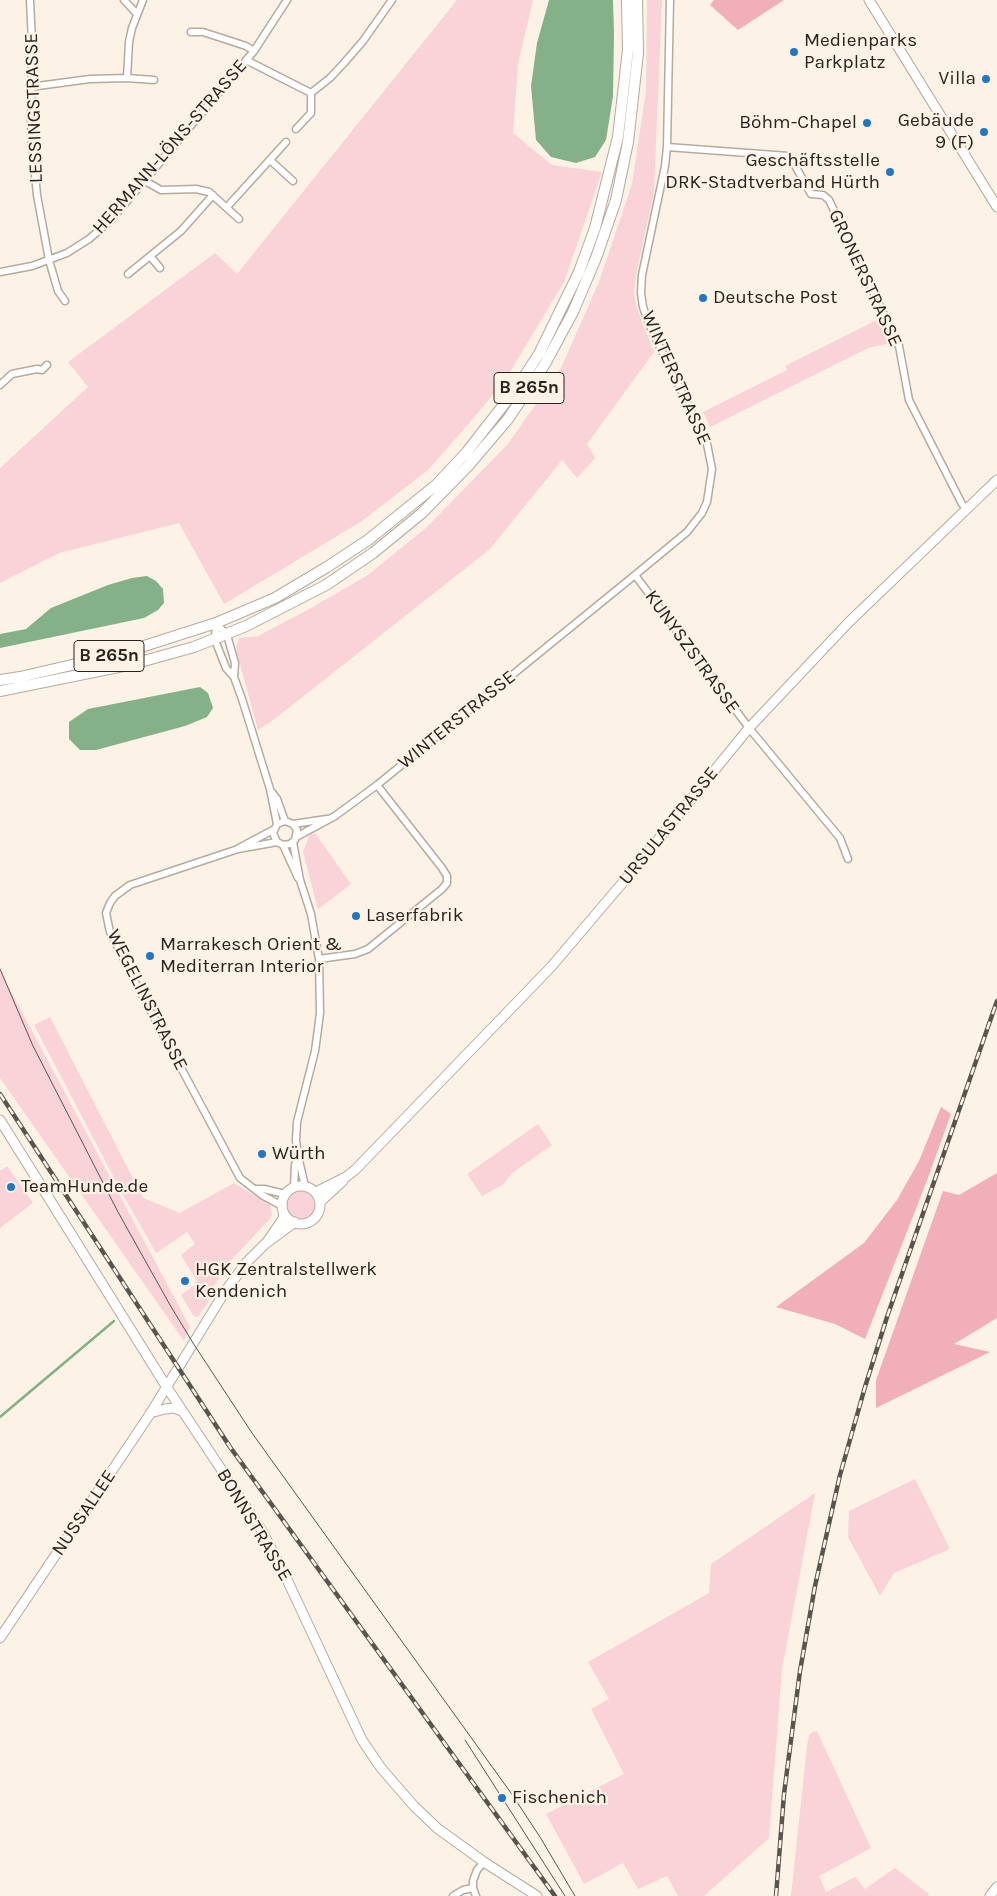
<!DOCTYPE html>
<meta charset="utf-8">
<style>
body{margin:0}
canvas{display:block;background:#fcf2e5}
</style>
<canvas width="997" height="1896"></canvas>
<script>
const g = document.querySelector('canvas').getContext('2d');
g.lineJoin = 'round';
function fillPath(path, color) { g.fillStyle = color; g.fill(path, 'evenodd'); }
const shape = rows => new Path2D(rows.map(r => 'M' + r).join(''));
function stroke(path, color, width, dash) { g.strokeStyle = color; g.lineWidth = width; g.lineCap = dash ? 'butt' : 'round'; g.setLineDash(dash || []); g.stroke(path); }
function write(font, color, halo, rows, align = 'center') {
  g.font = font + ' Karla,sans-serif'; g.lineWidth = 4.5; g.setLineDash([]); g.textBaseline = 'middle'; g.strokeStyle = halo; g.fillStyle = color; for (const [text, x, y, turn = 0] of rows) {
    g.save(); g.translate(x, y); g.rotate((+turn || 0) * Math.PI / 180); g.textAlign = isNaN(turn) ? turn : align; if (halo) g.strokeText(text, 0, 0); g.fillText(text, 0, 0); g.restore();
  }
}
const green = shape([
 [457,0,533,0,518,64,513,133,552,165,602,172,564,282,507,377,472,420,428,470,362,521,224,604,179,523,59,553,0,583,0,468,88,387,68,362,215,253,237,274],
 [647,0,662,0,654,192,636,275,634,291,637,309,654,352,587,444,595,458,577,478,562,460,490,549,272,721,258,730,238,657,236,647,239,638,258,636,313,607,368,575,427,527,508,444,561,368,599,282,632,184,646,91],
 [883,317,890,331,892,343,868,348,710,427,703,412,787,370,785,366],
 [315,833,351,884,318,909,303,852,310,834],
 [0,971,190,1327,184,1341,0,1078],
 [50,1017,143,1198,180,1213,234,1183,270,1205,272,1215,269,1220,233,1258,214,1286,208,1302,198,1317,195,1317,193,1315,181,1295,195,1285,194,1283,197,1281,181,1255,195,1244,187,1232,156,1253,123,1195,34,1025],
 [538,1124,552,1145,512,1173,504,1184,482,1196,467,1174],
 [7,1166,33,1203,0,1228,0,1171],
 '285 1205a15 15 0 1 1 30 0a15 15 0 1 1-30 0Z',
 [915,1479,950,1549,894,1573,880,1596,848,1537,849,1511],
 [815,1493,782,1669,769,1838,704,1896,678,1896,667,1876,638,1889,623,1863,584,1884,546,1814,624,1774,591,1709,609,1699,588,1662,709,1593,711,1564],
 [817,1731,871,1848,819,1876,826,1892,855,1877,865,1889,895,1868,929,1894,928,1896,791,1896,807,1746,809,1735,812,1732]
]);
const forest = shape([
 [714,0,784,0,738,30,710,5],
 [941,1107,951,1114,926,1183,865,1339,835,1324,776,1307,864,1243,897,1200,919,1161],
 [997,1173,997,1318,954,1344,990,1352,876,1408,876,1380,943,1191,959,1195]
]);
const water = shape([
 [549,0,613,0,614,34,613,96,606,140,595,157,576,163,551,157,536,140,531,86,537,43],
 [147,576,156,581,163,589,164,603,158,610,144,618,0,648,0,634,26,629,51,608,108,585,132,578],
 [200,687,208,693,213,708,207,717,185,726,96,750,80,750,69,739,69,722,88,709]
]);
const stream = shape([
 [0,1417,114,1321]
]);
const street = shape([
 [30,0,32,42,31,134,37,195,49,260,58,291,65,301],
 [124,0,137,14],
 [191,32,203,32,246,46,254,51],
 [246,60,311,93,330,78,344,63,363,41,392,0],
 [127,78,129,42,132,28,143,0],
 [30,87,90,79,127,78,154,80],
 [296,129,311,113,311,93],
 [667,147,788,156,792,160,811,194,823,195,829,200,899,346,909,400,962,504,967,509],
 [270,160,293,181],
 [145,181,161,190,196,189,209,192,239,219],
 [227,207,286,142],
 [150,256,160,268],
 [0,272,32,266,67,253,89,239,111,220,254,51,287,0],
 [128,274,181,231,213,195],
 [0,385,12,374,37,369,42,370,47,365],
 [635,575,749,728,840,838,848,859],
 [216,623,215,640,226,668,234,677,242,699,270,789,277,824],
 [216,623,227,635,235,663,234,677],
 [271,791,277,799,285,821,293,824,297,830,295,840,290,844,283,845,277,842,273,833,277,824,285,821],
 [293,824,327,819],
 [296,837,335,816,377,785,635,575,687,532,702,513,707,502,712,469,707,444,651,329,643,307,641,293,642,275,665,166,667,147,670,0],
 [277,842,238,849,130,885,115,896,110,903,106,913,110,932,134,980,240,1178,262,1195,282,1206],
 [293,842,300,880,311,914,319,959,320,1013,318,1029,315,1051,297,1122,296,1140,298,1156,305,1186],
 [283,845,298,878],
 [239,848,273,830],
 [319,959,355,954,368,949,442,889,447,883,447,876,442,868,377,785],
 [294,1187,295,1165,298,1156],
 [256,1189,264,1189,285,1194],
 [453,1896,463,1890,473,1888],
 [476,1896,473,1888,473,1881,477,1870,484,1862]
]);
const secondary = shape([
 [869,0,997,207],
 [0,1120,166,1386,262,1531,283,1571,362,1740,381,1768,414,1806,437,1828,484,1862,537,1896],
 '282 1205a19 19 0 1 1 38 0a19 19 0 1 1-38 0Z',
 [316,1192,346,1177,355,1170,551,967,630,874,749,728,849,622,997,480],
 [320,1202,343,1181],
 [267,1242,283,1219,284,1213],
 [150,1413,165,1409,174,1408,182,1411],
 [0,1638,150,1414,224,1293,246,1263,265,1244,295,1222],
 [990,1896,997,1887]
]);
const primary = shape([
 [0,680,20,677,119,654,216,623,275,598,327,567,368,540,436,485,466,453,516,389,539,354,579,272,595,228,618,137,628,50,627,0],
 [0,691,133,664,194,647,246,626,326,585,373,553,422,513,468,466,508,419,545,364,573,312,596,258,616,200,628,142,638,53,637,0]
]);
const tram = shape([
 [0,969,33,1046,118,1212,170,1305,193,1343,252,1433,511,1793,540,1837,575,1896],
 [465,1740,565,1896]
]);
const rail = shape([
 [0,1094,230,1447,555,1896],
 [776,1896,784,1794,800,1671,815,1586,840,1475,865,1387,887,1317,997,1001]
]);
const markers = [
 [794,52,5,"#2177c5"],
 [986,79,5,"#2177c5"],
 [867,123,5,"#2177c5"],
 [984,132,5,"#2177c5"],
 [890,172,5,"#2177c5"],
 [703,298,5,"#2177c5"],
 [356,916,5,"#2177c5"],
 [150,956,5,"#2177c5"],
 [262,1154,5,"#2177c5"],
 [11,1187,5,"#2177c5"],
 [185,1281,5,"#2177c5"],
 [502,1798,5,"#2177c5"]
];
const shields = [
 [529,388,70],
 [109,656,70]
];
const shieldNames = [
 ["B 265n",529,388],
 ["B 265n",109,656]
];
const poiNames = [
 ["Medienparks",804,41],
 ["Parkplatz",804,63],
 ["Villa",976,79,"right"],
 ["Gebäude",974,121,"right"],
 ["9 (F)",974,143,"right"],
 ["Böhm-Chapel",857,123,"right"],
 ["Geschäftsstelle",880,161,"right"],
 ["DRK-Stadtverband Hürth",880,183,"right"],
 ["Deutsche Post",713,298],
 ["Laserfabrik",366,916],
 ["Marrakesch Orient &",160,945],
 ["Mediterran Interior",160,967],
 ["Würth",272,1154],
 ["TeamHunde.de",21,1187],
 ["HGK Zentralstellwerk",195,1270],
 ["Kendenich",195,1292],
 ["Fischenich",512,1798]
];
const streetNames = [
 ["LESSINGSTRASSE",34,108,-92],
 ["HERMANN-LÖNS-STRASSE",170,147,-49],
 ["GRONERSTRASSE",865,278,65],
 ["WINTERSTRASSE",676,378,66],
 ["KUNYSZSTRASSE",692,652,54],
 ["WINTERSTRASSE",457,720,-39],
 ["URSULASTRASSE",669,826,-51],
 ["WEGELINSTRASSE",147,1000,63],
 ["NUSSALLEE",84,1513,-56],
 ["BONNSTRASSE",254,1525,59]
];
fillPath(green, '#fad3d9');
fillPath(forest, '#f1afba');
fillPath(water, '#84b187');
stroke(stream, '#84b187', 2.5);
stroke(street, '#b4ab9e', 9);
stroke(secondary, '#b4ab9e', 11);
stroke(primary, '#b4ab9e', 12);
stroke(street, '#fff', 6);
stroke(secondary, '#fff', 9);
stroke(primary, '#fff', 10);
stroke(tram, '#59554e', 1);
stroke(rail, '#59554e', 4.5);
stroke(rail, '#fcf2e5', 2.5, [8]);
for (const [x, y, r, color] of markers) { const dot = new Path2D(); dot.arc(x, y, r, 0, 2 * Math.PI); g.fillStyle = color; g.fill(dot); stroke(dot, '#fcf2e5', 2); }
for (const [x, y, w] of shields) { const box = new Path2D(); box.roundRect(x - w / 2, y - 15.5, w, 31, 4); g.fillStyle = '#fcf2e5'; g.fill(box); stroke(box, '#27241f', 1); }
write('bold 18px', '#27241f', null, shieldNames);
write('19px', '#27241f', '#fcf2e5', poiNames, 'left');
write('19px', '#27241f', '#fcf2e5', streetNames);
</script>
